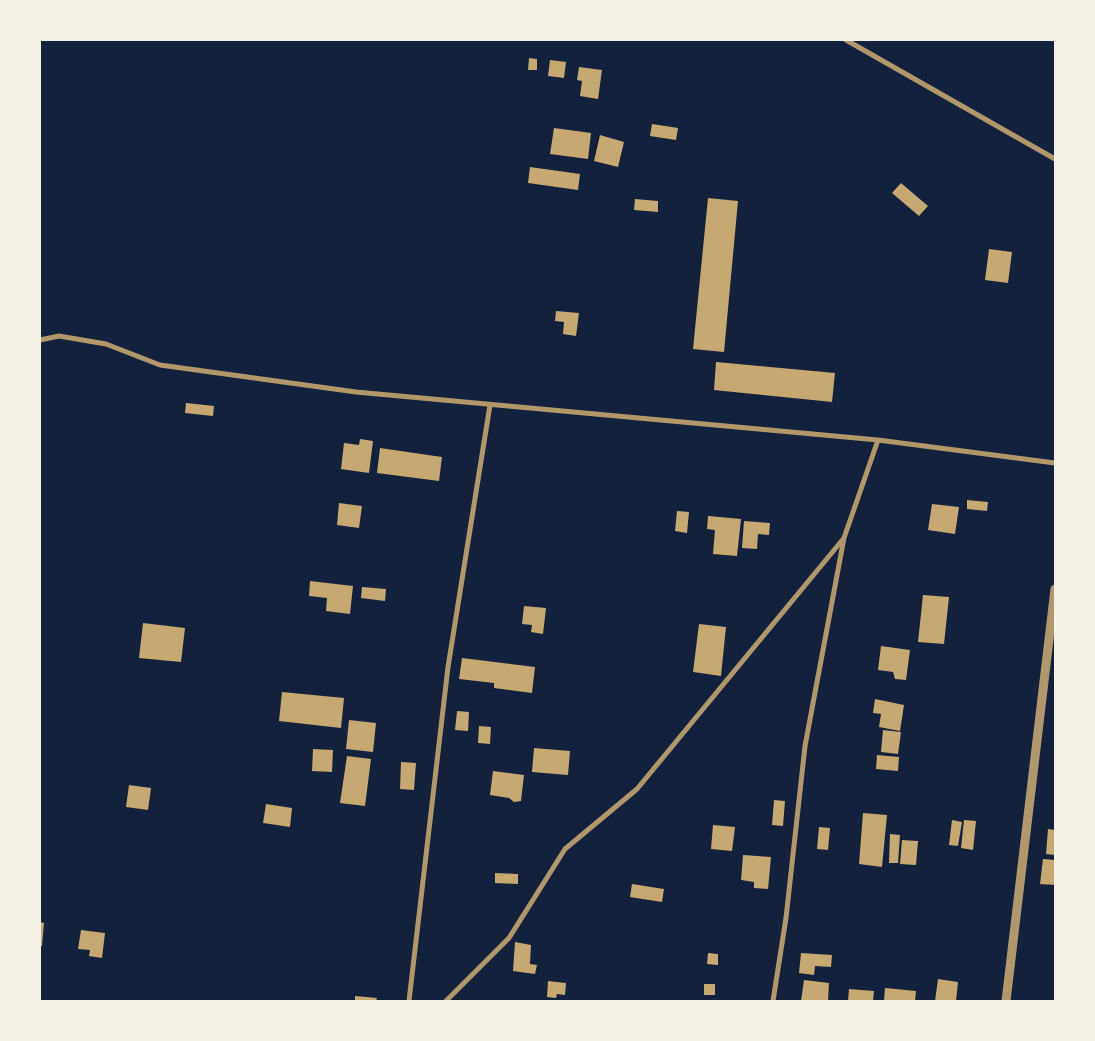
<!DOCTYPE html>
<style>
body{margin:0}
#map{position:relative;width:1095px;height:1041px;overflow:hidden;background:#14213d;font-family:"Work Sans",sans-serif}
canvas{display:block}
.frame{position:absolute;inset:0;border:41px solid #f6f1e7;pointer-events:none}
</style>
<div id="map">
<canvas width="1095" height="1041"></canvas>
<div class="frame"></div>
</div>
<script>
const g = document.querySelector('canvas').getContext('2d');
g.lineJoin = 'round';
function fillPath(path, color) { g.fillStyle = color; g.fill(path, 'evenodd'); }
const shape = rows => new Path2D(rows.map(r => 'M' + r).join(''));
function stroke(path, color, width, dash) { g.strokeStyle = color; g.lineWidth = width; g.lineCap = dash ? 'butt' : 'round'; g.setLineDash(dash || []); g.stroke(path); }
const building = shape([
 [529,58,537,59,537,70,528,70],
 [550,60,566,62,564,78,548,76],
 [579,67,602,70,598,99,580,96,582,81,577,80],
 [652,124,678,128,676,140,650,136],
 [554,128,591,133,588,159,550,154],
 [600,135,624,142,618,167,594,161],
 [530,167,580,174,578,190,528,183],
 [901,183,928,206,919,216,892,193],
 [708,198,738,201,724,352,693,349],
 [635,199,658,201,658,212,634,210],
 [989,249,1012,252,1008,283,985,280],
 [556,311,579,313,576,336,563,334,564,322,555,321],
 [716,362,835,373,832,402,714,390],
 [186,403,214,406,213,416,185,413],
 [360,439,373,441,369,473,341,469,344,443,359,445],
 [380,448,442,457,439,481,377,473],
 [967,500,988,502,987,511,967,509],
 [339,503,362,506,359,528,337,525],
 [932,504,959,507,955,534,928,530],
 [677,511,689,512,687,533,675,531],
 [708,516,741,519,737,556,713,554,715,530,707,529],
 [744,521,770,523,769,535,758,534,757,549,742,548],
 [310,581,353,586,350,614,326,611,327,598,309,596],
 [362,587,386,589,385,601,361,598],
 [923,595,949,597,944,644,918,642],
 [524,606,546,608,543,634,531,632,532,625,522,624],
 [143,623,185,628,181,662,139,658],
 [699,624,726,627,721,676,693,672],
 [881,646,910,650,906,680,895,679,893,672,878,670],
 [462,658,535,667,532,693,494,688,494,683,459,679],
 [282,692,344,698,341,728,279,721],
 [875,699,904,705,900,731,879,727,881,714,873,713],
 [457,711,469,712,468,731,455,730],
 [349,720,376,723,373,752,346,749],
 [479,726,491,727,490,744,478,743],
 [883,730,901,732,898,754,881,752],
 [534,748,570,751,568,775,532,772],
 [313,749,333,750,332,772,312,771],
 [877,755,899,757,898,771,876,769],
 [347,756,371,759,365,806,340,803],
 [401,762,416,763,414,790,400,789],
 [493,771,524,775,521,801,514,802,509,798,490,795],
 [129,785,151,788,148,810,126,807],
 [774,800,785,801,783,826,772,825],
 [266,804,292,808,290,827,263,823],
 [863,813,887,815,882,867,859,864],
 [952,820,962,822,958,846,949,845],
 [964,820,976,821,973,850,961,848],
 [713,825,735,827,732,851,711,849],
 [819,827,830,828,828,850,817,849],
 [1048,829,1055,830,1055,855,1046,854],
 [890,834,900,835,898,863,889,863],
 [902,840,918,841,916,865,900,864],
 [743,855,771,857,768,889,754,888,754,882,741,880],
 [1043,859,1055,860,1055,885,1040,884],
 [495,873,518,874,518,884,495,883],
 [632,884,664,889,662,902,630,897],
 [40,922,44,923,42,946,40,946],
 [81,930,105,933,102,958,89,956,90,950,78,949],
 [515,942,531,945,530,964,537,965,535,974,513,971],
 [708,953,718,954,718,965,707,964],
 [801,953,832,955,831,967,815,966,814,975,799,973],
 [938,979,958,982,956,1001,935,1001],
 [804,980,829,983,828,1001,801,1001],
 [548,981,566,983,565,995,557,994,556,998,547,997],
 [704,984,715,984,715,995,704,995],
 [885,988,916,991,915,1001,884,1001],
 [849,989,874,991,873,1001,848,1001],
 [355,996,377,998,376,1001,355,1001]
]);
const minor = shape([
 [846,40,1055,159],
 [40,340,59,336,106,344,160,365,356,392,878,440,1055,463],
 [409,1001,448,667,490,405],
 [446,1001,509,938,565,849,637,789,844,538],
 [773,1001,786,918,805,746,844,538,878,440]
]);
const tertiary = shape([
 [1006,1001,1055,589]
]);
fillPath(building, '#c6a872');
stroke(minor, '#b1986c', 5);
stroke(tertiary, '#b1986c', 9);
</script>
